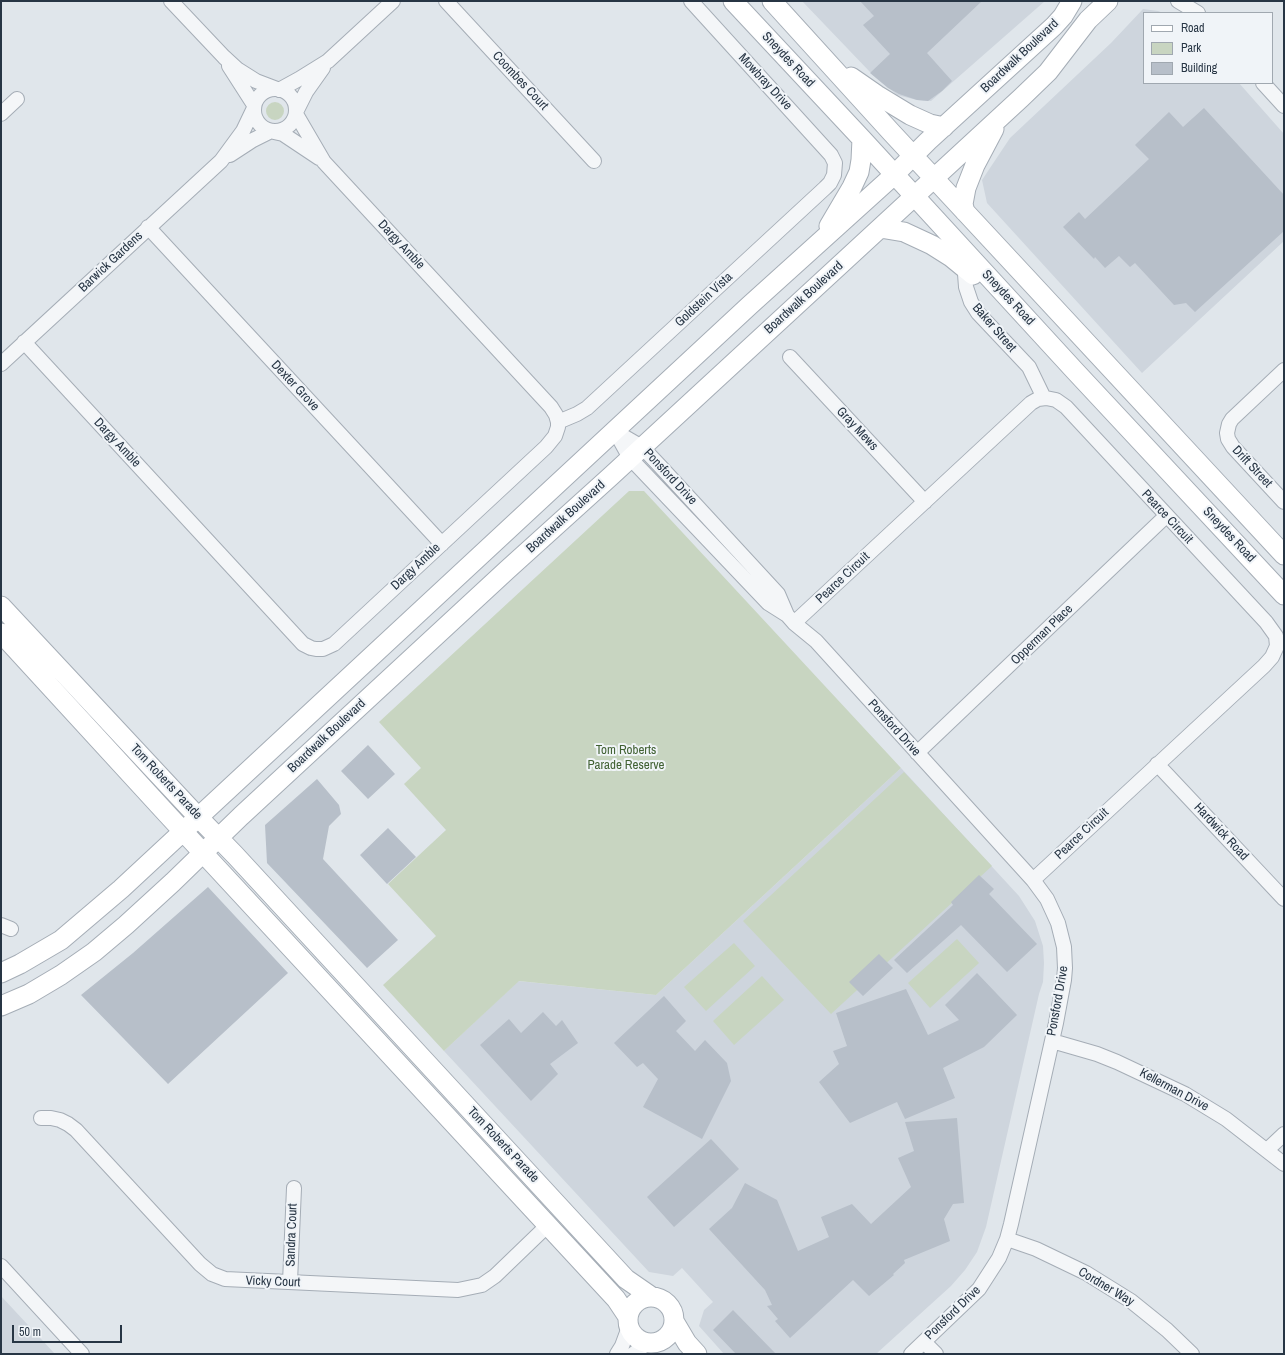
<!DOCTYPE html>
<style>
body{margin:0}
#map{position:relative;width:1285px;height:1355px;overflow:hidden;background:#e0e6eb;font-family:"Archivo Narrow",sans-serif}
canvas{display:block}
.frame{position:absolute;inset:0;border:2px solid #273544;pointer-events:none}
.legend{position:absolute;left:1143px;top:12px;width:130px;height:72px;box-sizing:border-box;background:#f0f4f8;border:1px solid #a0a8b0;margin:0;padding:5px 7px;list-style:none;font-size:12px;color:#273544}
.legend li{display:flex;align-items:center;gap:8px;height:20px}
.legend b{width:20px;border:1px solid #a0a8b0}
.scale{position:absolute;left:12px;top:1325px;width:110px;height:18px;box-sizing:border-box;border:2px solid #273544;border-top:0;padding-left:5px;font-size:12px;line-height:14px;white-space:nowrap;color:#273544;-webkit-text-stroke:3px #f0f4f8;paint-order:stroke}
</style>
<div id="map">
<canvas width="1285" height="1355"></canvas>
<div class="frame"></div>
<ul class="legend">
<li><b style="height:5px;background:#fff"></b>Road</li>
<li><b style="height:11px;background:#c8d5c1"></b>Park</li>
<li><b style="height:11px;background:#b7bfc9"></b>Building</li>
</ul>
<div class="scale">50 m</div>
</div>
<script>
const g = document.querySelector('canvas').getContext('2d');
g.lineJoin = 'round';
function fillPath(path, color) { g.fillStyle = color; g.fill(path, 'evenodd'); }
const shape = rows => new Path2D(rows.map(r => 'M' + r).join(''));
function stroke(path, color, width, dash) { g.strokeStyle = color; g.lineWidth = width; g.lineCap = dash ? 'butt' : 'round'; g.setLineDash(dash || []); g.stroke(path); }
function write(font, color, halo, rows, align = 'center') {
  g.font = font + ' "Archivo Narrow",sans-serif'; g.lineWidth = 4; g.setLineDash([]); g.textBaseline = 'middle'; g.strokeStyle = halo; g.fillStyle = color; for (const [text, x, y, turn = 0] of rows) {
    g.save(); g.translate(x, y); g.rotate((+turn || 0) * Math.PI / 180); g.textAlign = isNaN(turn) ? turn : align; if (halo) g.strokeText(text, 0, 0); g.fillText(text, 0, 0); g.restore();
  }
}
const built = shape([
 [802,1,1045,1,931,101,917,100,897,95,870,72],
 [1143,9,1158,11,1163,13,1144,13,1144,83,1239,83,1284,134,1284,241,1142,373,987,203,982,180,1010,138,1111,43],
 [901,768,1019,896,1035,921,1043,946,1044,963,1043,982,1039,994,986,1227,977,1252,965,1270,951,1286,876,1354,724,1354,699,1326,704,1310,713,1302,682,1268,673,1276,649,1272,444,1051,518,981,656,995],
 [1,1296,55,1354,1,1354]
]);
const green = shape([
 '266 111a9 9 0 1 1 18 0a9 9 0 1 1-18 0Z',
 [629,491,644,491,901,768,656,995,519,981,444,1051,383,985,436,936,388,884,446,830,404,784,421,768,379,722],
 [904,772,992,866,831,1014,743,921],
 [957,939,979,963,930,1008,908,983],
 [734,943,755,966,706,1011,684,987],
 [762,976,784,1000,734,1045,713,1021]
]);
const building = shape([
 [860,1,982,1,927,53,952,81,942,91,928,101,917,100,899,94,888,88,870,73,890,54,863,25,874,16],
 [1204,108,1284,195,1284,231,1195,312,1186,303,1174,305,1135,263,1130,267,1119,256,1105,268,1095,257,1094,259,1063,227,1079,212,1085,219,1149,159,1135,145,1169,112,1183,127],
 [368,745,395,774,368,799,341,771],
 [317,779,339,805,341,814,329,826,323,859,398,940,367,968,267,863,265,825],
 [388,828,416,857,387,884,360,855],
 [979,875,994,889,989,894,1037,944,1007,972,961,925,907,973,894,960,953,905,951,902],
 [208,887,288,973,168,1084,81,995,133,953],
 [879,954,893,968,863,996,849,982],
 [977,973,1017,1015,984,1047,943,1068,955,1098,905,1119,897,1102,850,1123,819,1082,839,1064,833,1051,847,1046,836,1013,906,989,928,1035,959,1020,945,1005],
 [664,996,686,1021,676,1031,695,1051,705,1040,727,1063,731,1081,702,1139,643,1107,658,1079,643,1063,637,1067,614,1043],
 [543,1012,556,1026,562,1020,578,1043,550,1064,558,1074,531,1101,480,1045,509,1019,521,1033],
 [957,1118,964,1203,953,1204,944,1219,950,1241,904,1260,905,1263,893,1274,894,1275,869,1296,853,1280,790,1338,775,1321,778,1319,767,1306,772,1305,765,1290,709,1229,732,1208,745,1183,777,1200,798,1251,829,1237,821,1217,852,1204,871,1224,911,1187,898,1158,914,1151,905,1122],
 [711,1139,739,1169,674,1227,647,1197],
 [733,1310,776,1354,736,1354,713,1330]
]);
const street = shape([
 [171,1,224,57,237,69,256,81,277,89],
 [446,1,594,161],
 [1178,1,1198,13],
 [229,66,254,105],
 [1263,83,1284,106],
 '254 110a21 21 0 1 1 42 0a21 21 0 1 1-42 0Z',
 [279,90,299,79,328,61,393,1],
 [296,112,306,92,323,68],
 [1,114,17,99],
 [274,132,283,134,319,158],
 [230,155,253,140,271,131],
 [148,227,442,544],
 [964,261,966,287,971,302,978,313,1029,367,1044,398],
 [24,342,303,644,311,648,316,649,323,649,334,644,546,447,555,436,558,427,558,422,556,415,551,407,324,162,296,114],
 [790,357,925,502],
 [1,364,221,161,243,131,254,108],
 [1284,370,1232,419,1229,424,1227,433,1228,439,1233,447,1284,502],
 [558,422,577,414,587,408,825,188,830,183,834,175,835,163,831,155,691,1],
 [615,431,630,458,768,603,787,615,794,623,816,641,1033,880,1047,899,1058,923,1064,947,1065,968,1064,980,1056,1023,1011,1224,1007,1239,999,1258,979,1289,911,1354],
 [616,432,642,447,660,466,778,594,787,615],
 [794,623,1031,403,1038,399,1046,398,1056,400,1066,407,1266,622,1276,636,1277,646,1272,657,1264,666,1033,880],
 [917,753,1166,516],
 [1157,764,1284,899],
 [1,925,11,929],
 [1052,1041,1097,1054,1117,1062,1185,1094,1226,1119,1284,1164],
 [41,1118,51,1118,60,1120,68,1124,76,1130,200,1264,212,1274,225,1279,458,1290,482,1285,495,1276,548,1225],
 [1267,1150,1284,1134],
 [1007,1239,1036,1249,1086,1273,1131,1301,1167,1330,1192,1354],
 [1,1266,82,1354],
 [290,1282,294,1188],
 [924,1342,936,1354],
 [617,1354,622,1346,629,1327],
 [633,1354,649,1342]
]);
const secondary = shape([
 [733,1,862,139,1075,371,1284,595],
 [772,1,891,132,1284,555],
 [851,77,877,95,910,115,930,124,944,127],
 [965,212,963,204,966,188,975,165,994,129],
 [829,226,852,187,859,172,861,160,862,139],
 [880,228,904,232,932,245,951,257,973,275],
 [1,606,198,817,235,855,626,1279,652,1297],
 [1,633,167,814,616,1299,628,1317],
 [1,973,20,964,61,940,121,889,750,305,894,175,928,141,1054,26,1063,16,1072,1],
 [1,1006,29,994,61,975,94,952,126,925,173,882,241,816,507,570,611,476,1021,98,1048,72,1088,20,1108,1],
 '628 1320a23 23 0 1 1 46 0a23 23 0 1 1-46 0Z',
 [674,1321,687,1343,697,1354]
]);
const streetNames = [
 ["Boardwalk Boulevard",1020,56,-43],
 ["Sneydes Road",788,60,47],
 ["Coombes Court",520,81,47],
 ["Mowbray Drive",765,82,47],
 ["Dargy Amble",401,245,47],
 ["Barwick Gardens",111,262,-43],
 ["Boardwalk Boulevard",804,298,-42],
 ["Sneydes Road",1008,298,47],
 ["Goldstein Vista",704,300,-43],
 ["Baker Street",994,328,49],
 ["Dexter Grove",295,386,47],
 ["Gray Mews",857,429,47],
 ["Dargy Amble",117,443,47],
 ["Drift Street",1252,467,47],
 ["Ponsford Drive",670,477,47],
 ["Boardwalk Boulevard",566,517,-42],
 ["Pearce Circuit",1167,517,47],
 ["Sneydes Road",1229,535,47],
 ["Dargy Amble",416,567,-43],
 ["Pearce Circuit",843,578,-43],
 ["Opperman Place",1042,635,-44],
 ["Ponsford Drive",894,728,48],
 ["Boardwalk Boulevard",327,736,-43],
 ["Tom Roberts Parade",166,782,47],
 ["Hardwick Road",1221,832,47],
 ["Pearce Circuit",1082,834,-43],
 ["Ponsford Drive",1058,1001,-80],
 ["Kellerman Drive",1174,1090,28],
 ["Tom Roberts Parade",503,1145,47],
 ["Sandra Court",292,1235,-88],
 ["Vicky Court",273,1282,2],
 ["Cordner Way",1106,1287,31],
 ["Ponsford Drive",953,1313,-44]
];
const parkNames = [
 ["Tom Roberts",626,751],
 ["Parade Reserve",626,766]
];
fillPath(built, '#ced5dd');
fillPath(green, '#c8d5c1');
fillPath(building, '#b7bfc9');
stroke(street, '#a5adb6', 16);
stroke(secondary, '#a5adb6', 21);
stroke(street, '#f4f6f8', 14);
stroke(secondary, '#fff', 19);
write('13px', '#273544', '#f0f4f8', streetNames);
write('13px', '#416133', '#f0f4f8', parkNames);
</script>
